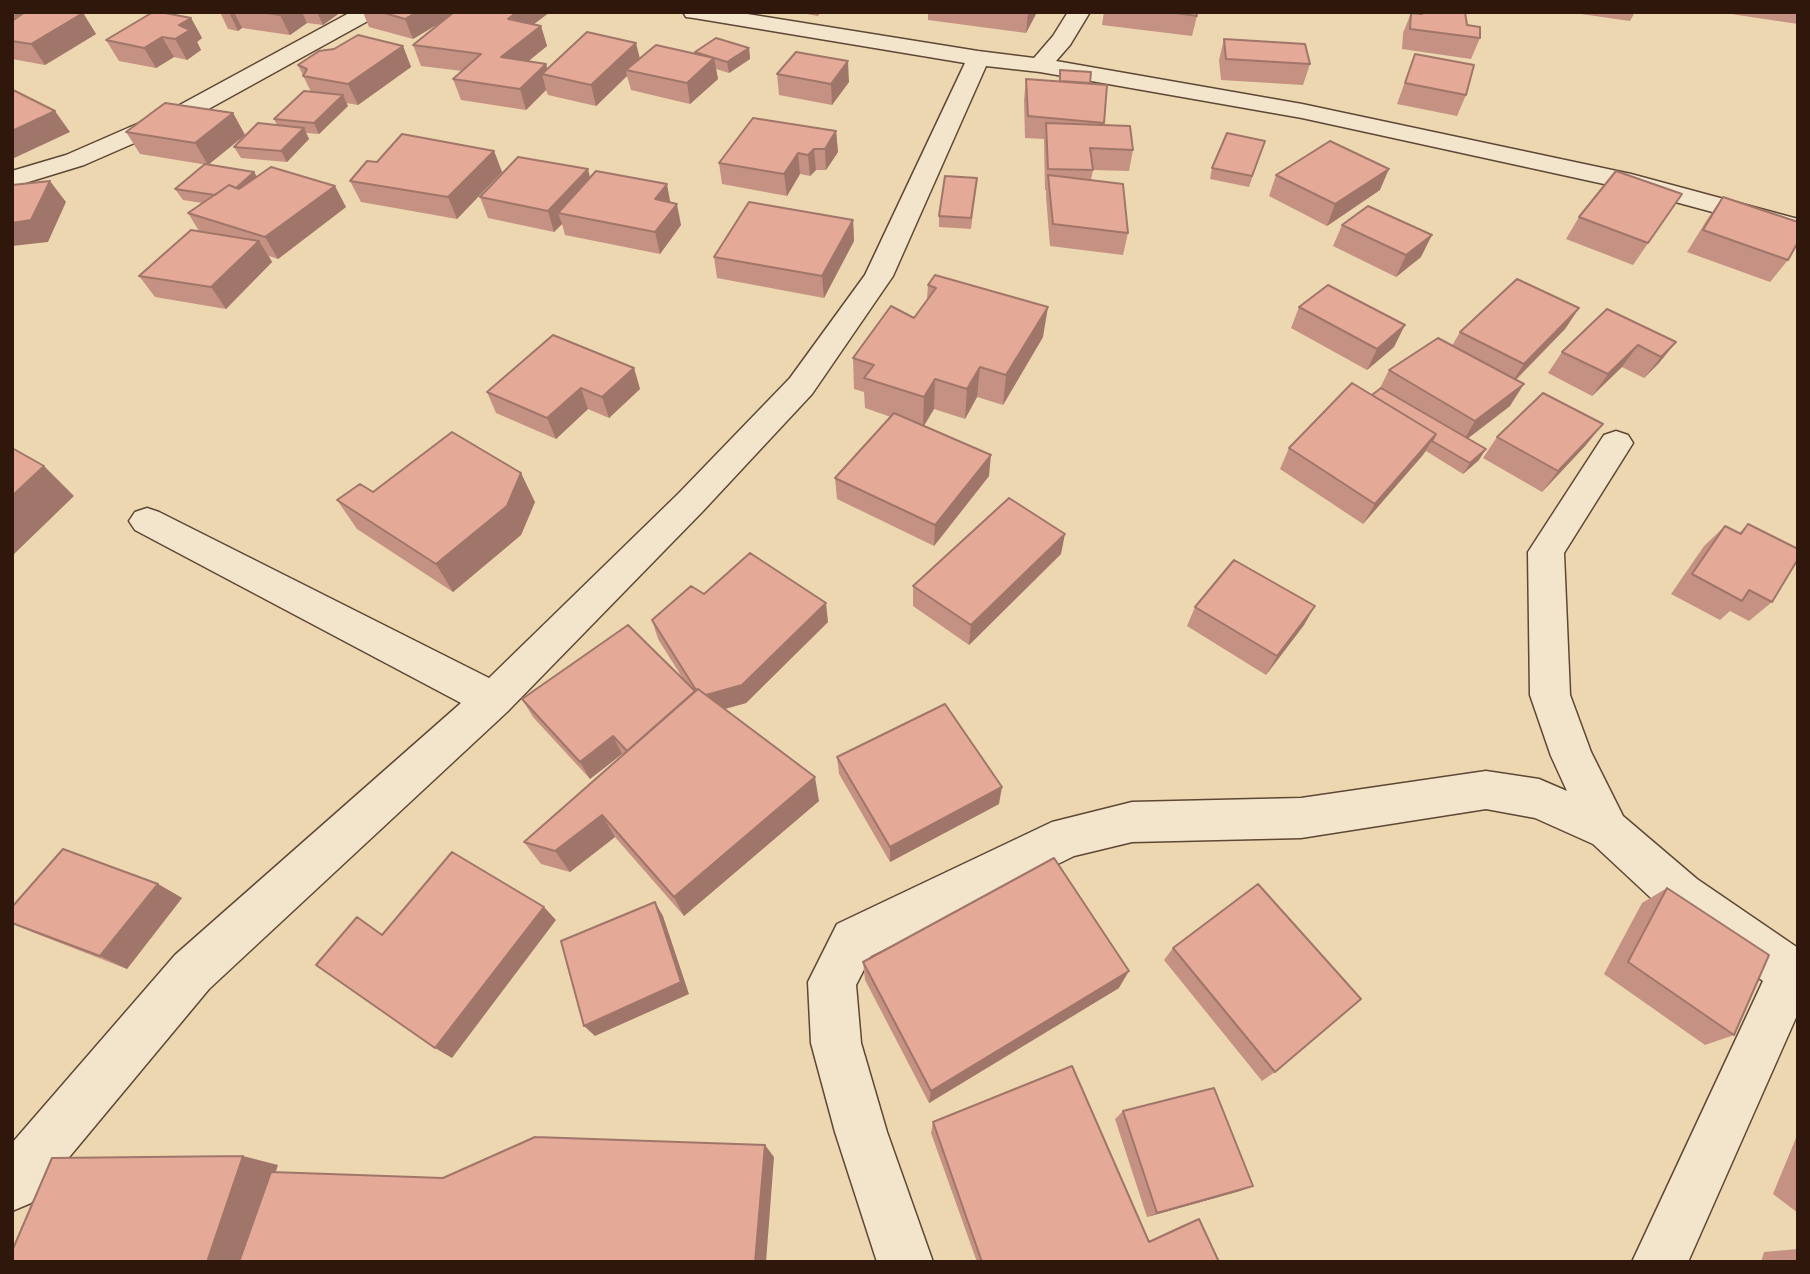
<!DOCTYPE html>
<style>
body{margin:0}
#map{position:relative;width:1810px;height:1274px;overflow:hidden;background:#edd7b1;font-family:Cardo,serif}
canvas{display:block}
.frame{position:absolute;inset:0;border:14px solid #2f170c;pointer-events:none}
</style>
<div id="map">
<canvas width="1810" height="1274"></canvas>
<div class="frame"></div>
</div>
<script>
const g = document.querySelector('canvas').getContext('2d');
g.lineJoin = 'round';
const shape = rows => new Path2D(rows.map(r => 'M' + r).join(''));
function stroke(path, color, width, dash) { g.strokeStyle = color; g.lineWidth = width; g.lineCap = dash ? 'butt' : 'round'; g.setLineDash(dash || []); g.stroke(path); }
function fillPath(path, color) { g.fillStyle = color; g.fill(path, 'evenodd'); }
const street = shape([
 [351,12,378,12,375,17,194,117,84,165,12,187,12,171,66,155,176,107,351,12],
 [683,12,735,12,978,51,1034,58,1053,36,1068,12,1090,12,1070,45,1056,61,1302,104,1631,174,1798,219,1798,235,1627,189,1302,118,1040,72,986,66,893,276,812,394,703,511,507,712,209,989,31,1203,12,1211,12,1143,175,955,461,703,135,530,129,521,135,512,147,508,159,512,489,678,679,493,790,378,865,275,965,63,694,18,686,17,683,12],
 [1616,431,1628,435,1633,443,1564,553,1570,695,1591,752,1623,816,1697,879,1798,948,1798,1013,1688,1262,1632,1262,1763,981,1665,911,1593,844,1535,818,1486,809,1301,838,1132,842,1074,856,871,956,856,985,861,1043,887,1132,933,1262,877,1262,835,1132,811,1043,808,982,837,924,1052,822,1132,802,1301,798,1486,771,1539,779,1567,791,1551,756,1530,695,1528,552,1604,435,1616,431]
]);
const wall = shape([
 [12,12,83,13,96,34,45,65,12,59],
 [220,12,341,12,323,25,307,23,290,35,242,28,238,31,228,29],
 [363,12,550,12,534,24,541,26,547,46,528,61,546,64,547,69,640,58,695,54,695,52,749,48,750,59,729,73,716,69,718,79,690,104,631,90,627,76,596,106,548,95,546,90,526,110,461,100,453,79,462,71,421,66,413,45,443,21,413,39,369,27],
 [796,12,821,12,818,16],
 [928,12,1037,12,1026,33,928,20],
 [1104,12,1196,12,1197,16,1192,36,1102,25],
 [1420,12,1465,12,1467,25,1480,38,1471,59,1402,49,1403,33,1411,13,1419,14],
 [1567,12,1635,12,1630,21],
 [1730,12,1798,12,1798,24,1731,14],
 [191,18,202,38,197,42,201,50,187,60,174,57,156,68,119,61,106,40],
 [1224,39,1310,64,1303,85,1221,80,1219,60],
 [403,46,411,67,358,105,346,103,348,106,319,134,306,133,309,139,287,162,241,158,234,147,277,125,274,119,311,92,298,65],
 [1415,54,1466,95,1457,116,1397,104],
 [1060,70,1090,83,1107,85,1103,126,1133,150,1129,171,1093,170,1091,180,1128,233,1123,255,1050,246,1046,197,1046,190,1045,190,1044,139,1025,138,1024,100,1026,79,1059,81],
 [777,74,849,82,832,105,779,95],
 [233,113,245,135,208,165,140,154,126,132],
 [836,131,838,152,826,170,816,170,810,176,800,174,787,196,722,184,719,163],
 [1265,141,1249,187,1210,179,1212,168],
 [494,151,502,172,457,219,361,202,350,181,377,162],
 [254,172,257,177,346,207,278,259,269,256,272,262,226,309,155,297,139,276,199,231,188,213,202,203,183,200,175,189],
 [1276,175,1380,190,1327,226,1269,196],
 [590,178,671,202,681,225,660,254,565,235,562,224,554,232,488,218,480,197],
 [976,189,971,229,939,227,939,216],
 [1682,194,1633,265,1566,239,1579,217],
 [1723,197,1788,260,1770,282,1687,252,1708,218],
 [853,220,854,241,824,298,717,278,714,257],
 [1342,225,1421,257,1396,277,1333,246],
 [935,275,1043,337,1003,405,977,397,965,419,934,409,924,426,989,476,934,546,837,499,835,478,891,417,865,408,864,392,854,389,853,358,914,318,927,299,928,285],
 [1299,307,1394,347,1367,370,1291,328],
 [1579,308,1565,329,1516,380,1510,406,1468,438,1479,460,1463,474,1426,451,1363,524,1280,469,1289,448,1379,390,1389,370,1452,346,1460,332],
 [1676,342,1659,363,1644,378,1622,367,1592,396,1548,373,1562,352],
 [634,368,640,389,609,418,588,409,556,439,496,413,487,392],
 [1497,437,1586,445,1542,492,1483,458],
 [373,492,535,502,521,535,453,592,357,529,337,500],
 [1748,524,1772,602,1749,621,1730,611,1720,620,1671,594,1704,546,1725,526,1739,533],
 [1061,554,969,645,913,606,913,586],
 [704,594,828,622,746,703,725,709,819,801,684,916,615,837,570,872,541,864,524,842,623,755,622,754,590,779,533,717,522,699,685,682,658,639,652,620],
 [1315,606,1304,625,1266,675,1187,626,1195,607],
 [837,757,999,804,890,862,839,774],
 [158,884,182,898,127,969,32,932,12,923,12,907],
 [1667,888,1734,1035,1705,1045,1604,974,1642,903],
 [1173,948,1275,1072,1262,1081,1164,960],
 [863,962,1119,988,929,1103,865,980],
 [1123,1111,1253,1186,1240,1191,1147,1217,1115,1119],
 [933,1122,1149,1241,1183,1225,1199,1219,1219,1262,977,1262,931,1133],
 [1798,1133,1798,1213,1773,1194],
 [1798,1249,1798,1262,1761,1262,1764,1252]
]);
const shadedWall = shape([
 [229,12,234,12,242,28,238,31],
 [284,12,302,12,307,23,290,35,280,15],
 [317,12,341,12,323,25],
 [417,12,458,12,413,39,405,19],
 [517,12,550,12,514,39,508,19],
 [1028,12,1037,12,1026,33,1028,13],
 [83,13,96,34,45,65,31,44],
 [191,18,202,38,197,42,201,50,187,60,175,39,179,25],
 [541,26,547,46,508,78,501,57],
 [162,37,174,57,156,68,144,48],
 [636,43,641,63,626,70,627,76,596,106,591,85],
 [403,46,411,67,358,105,348,84],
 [749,48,750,59,729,73,727,62],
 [714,58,718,79,690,104,687,83],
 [848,61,849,82,832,105,831,84],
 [546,64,549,75,542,74,546,90,526,110,520,89],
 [343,95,348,106,319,134,314,123],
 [55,111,70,132,12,159,12,131],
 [233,113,245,135,208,165,195,143],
 [304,128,309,139,287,162,281,151],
 [836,131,838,152,826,170,825,149],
 [814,149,816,170,810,176,808,155],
 [494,151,502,172,457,219,448,197],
 [798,153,800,174,787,196,784,174],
 [588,169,593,190,558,213,562,224,554,232,548,211],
 [1389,169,1380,190,1327,226,1335,204],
 [254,172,260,183,226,197],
 [50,181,66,202,48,242,12,246,12,223],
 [667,184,671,206,655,199],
 [335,186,346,207,278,259,265,237],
 [677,204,681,225,660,254,655,232],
 [853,220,854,241,824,298,822,276],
 [1432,235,1421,257,1396,277,1406,255],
 [259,241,272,262,226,309,211,287],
 [1048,307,1043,337,1003,405,1006,375],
 [1579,308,1565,329,1510,385,1524,364],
 [1405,325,1394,347,1367,370,1377,349],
 [1676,342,1659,363,1644,378,1661,357],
 [1638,345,1622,367,1592,396,1608,374],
 [980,367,977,397,965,419,967,389],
 [634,368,640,389,609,418,602,397],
 [935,379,934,409,923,427,924,397],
 [1524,384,1510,406,1462,443,1475,421],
 [581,388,588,409,556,439,547,418],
 [1603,424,1586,445,1542,492,1558,471],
 [1436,434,1423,455,1363,524,1375,504],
 [1486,449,1479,460,1463,474,1470,463],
 [991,455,989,476,934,546,935,525],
 [44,466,74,496,12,556,12,496],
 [521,473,535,502,521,535,453,592,436,564],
 [1065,534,1061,554,969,645,971,625],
 [826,603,828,622,746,703,706,714,627,752],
 [1315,606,1304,625,1266,675,1277,656],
 [613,736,622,754,590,779,580,762],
 [815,777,819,801,684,916,674,897],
 [1002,787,999,804,890,862,890,847],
 [602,815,615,837,570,872,555,851],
 [158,884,182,898,127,969,100,956],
 [655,902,663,916,689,994,595,1036,584,1026],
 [544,907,556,920,452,1058,435,1048],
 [1129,971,1119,988,929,1103,931,1091],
 [765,1145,774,1157,766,1262,755,1262],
 [243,1156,278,1165,247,1262,207,1262],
 [1253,1186,1240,1191,1147,1217,1157,1213]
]);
const building = shape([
 [12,12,23,12,12,17,12,12],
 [25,12,76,12,83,13,31,44,12,41,12,25,13,24,12,21,25,12],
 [153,12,160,12,191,18,179,25,190,30,175,39,162,37,144,48,106,40,153,12],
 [262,12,284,12,280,15,262,12],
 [381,12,417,12,405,19,381,12],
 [454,12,517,12,508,19,541,26,501,57,546,64,520,89,453,79,481,54,413,45,454,12],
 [1168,12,1196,12,1197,16,1168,12],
 [1422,12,1465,12,1467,25,1480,27,1480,38,1410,29,1411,13,1422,14,1422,12],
 [587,32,636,43,591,85,542,74,587,32],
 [358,35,403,46,348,84,303,76,307,69,298,65,319,51,334,49,358,35],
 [716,38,749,48,727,62,695,52,716,38],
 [1224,39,1305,44,1310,64,1226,59,1224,39],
 [656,45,714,58,687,83,626,70,656,45],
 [796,52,848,61,831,84,777,74,796,52],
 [1415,54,1474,65,1466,95,1405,83,1415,54],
 [1060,70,1091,72,1090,83,1060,81,1060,70],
 [1026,79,1107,85,1104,123,1028,116,1026,79],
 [13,90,55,111,12,131,13,90],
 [304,91,343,95,314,123,274,119,304,91],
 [165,103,233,113,195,143,126,132,165,103],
 [753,118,836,131,825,149,814,149,808,155,798,153,784,174,719,163,753,118],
 [258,123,304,128,281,151,234,147,258,123],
 [1046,123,1130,126,1133,150,1090,148,1093,170,1048,169,1046,123],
 [1227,133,1265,141,1252,176,1212,168,1227,133],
 [402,134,494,151,448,197,350,181,367,161,377,162,402,134],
 [1330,141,1389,169,1335,204,1276,175,1330,141],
 [518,157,588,169,548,211,480,197,518,157],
 [205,164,254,172,236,188,229,185,215,195,175,189,205,164],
 [271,167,335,186,265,237,188,213,229,185,239,189,271,167],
 [596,171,667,184,655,199,677,204,655,232,558,213,596,171],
 [1616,171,1682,194,1648,243,1579,217,1616,171],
 [1048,175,1123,184,1128,233,1053,224,1048,175],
 [945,176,977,178,971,218,939,216,945,176],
 [50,181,31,220,12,223,12,185,50,181],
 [1723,197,1798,222,1798,242,1788,260,1703,230,1723,197],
 [749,202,853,220,822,276,714,257,749,202],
 [1368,206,1432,235,1406,255,1342,225,1368,206],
 [191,230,259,241,211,287,139,276,191,230],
 [935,275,1048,307,1006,375,980,367,967,389,935,379,924,397,864,378,874,365,853,358,891,306,914,318,936,288,928,285,935,275],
 [1517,279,1579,308,1524,364,1460,332,1517,279],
 [1328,285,1405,325,1377,349,1299,307,1328,285],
 [1607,309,1676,342,1661,357,1638,345,1608,374,1562,352,1607,309],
 [553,335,634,368,602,397,581,388,547,418,487,392,553,335],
 [1438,338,1524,384,1475,421,1389,370,1438,338],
 [1352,383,1436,434,1375,504,1289,448,1352,383],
 [1381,388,1486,449,1470,463,1432,441,1436,434,1372,395,1381,388],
 [1543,393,1603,424,1558,471,1497,437,1543,393],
 [894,413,991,455,935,525,835,478,894,413],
 [452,432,521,473,507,506,436,564,337,500,360,484,373,492,452,432],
 [12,448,44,466,12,496,12,448],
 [1009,498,1065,534,971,625,913,586,1009,498],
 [1748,524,1798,549,1798,559,1772,602,1749,590,1742,601,1692,574,1725,526,1741,534,1748,524],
 [750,553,826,603,742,685,706,695,698,689,696,690,652,620,691,586,704,594,750,553],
 [1234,560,1315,606,1277,656,1195,607,1234,560],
 [628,625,695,691,627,751,613,736,580,762,522,699,628,625],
 [698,689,815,777,674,897,602,815,555,851,524,842,698,689],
 [945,704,1002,787,890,847,837,757,945,704],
 [63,849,158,884,100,956,12,923,12,907,63,849],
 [452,852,544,907,435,1048,316,965,357,917,382,935,452,852],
 [1054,858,1129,971,931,1091,863,962,1054,858],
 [1258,884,1361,999,1275,1072,1173,948,1258,884],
 [1667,888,1769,955,1734,1035,1628,962,1667,888],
 [655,902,681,982,584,1026,561,941,655,902],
 [1072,1066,1149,1242,1199,1219,1219,1262,982,1262,933,1122,1072,1066],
 [1214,1088,1253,1186,1157,1213,1123,1111,1214,1088],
 [535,1137,765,1145,755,1262,239,1262,271,1172,443,1178,535,1137],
 [243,1156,207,1262,12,1262,12,1251,52,1158,243,1156]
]);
stroke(street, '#5e4735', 3);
fillPath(street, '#f3e5cc');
fillPath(wall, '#c59182');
fillPath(shadedWall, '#a0766a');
fillPath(building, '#e5a997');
stroke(building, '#a0766a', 2);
</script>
